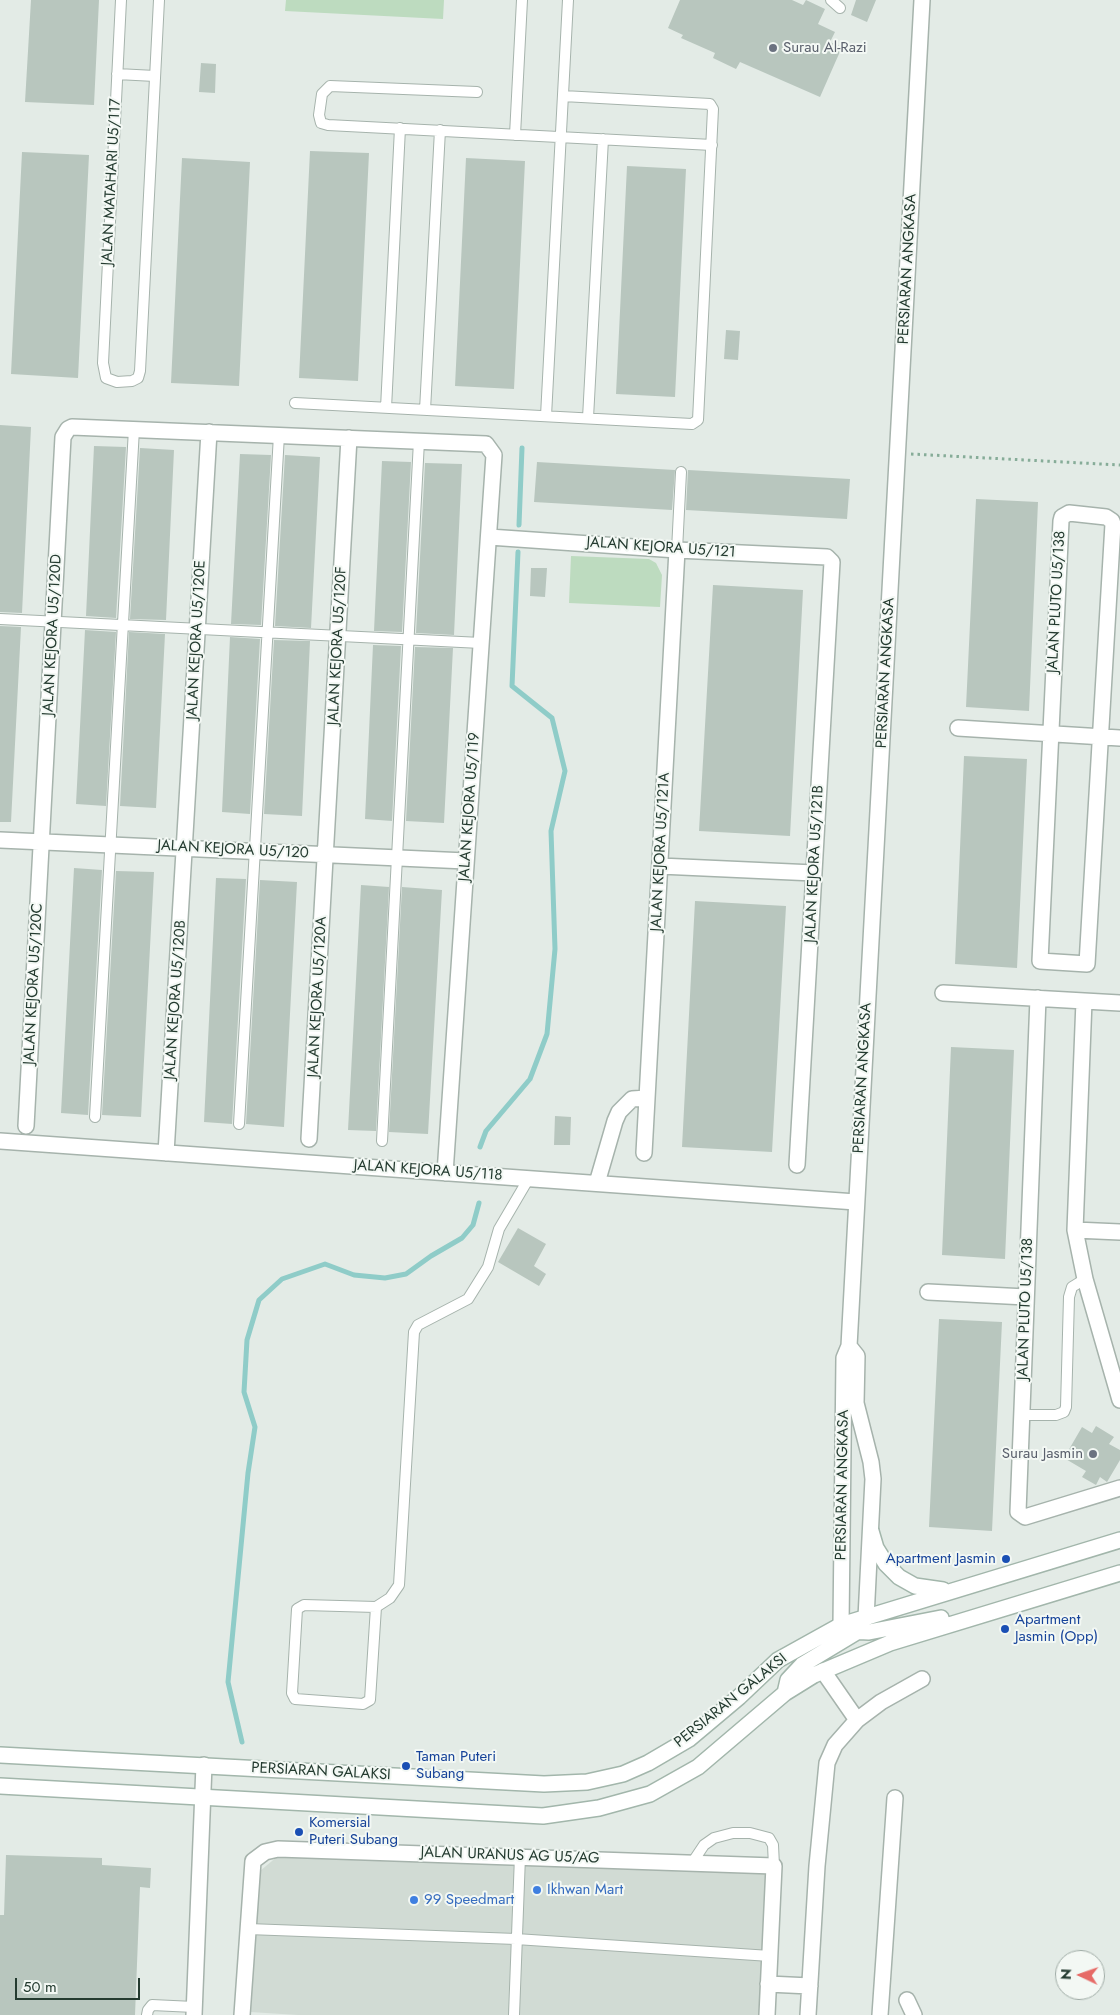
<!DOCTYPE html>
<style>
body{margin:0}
#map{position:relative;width:1120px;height:2015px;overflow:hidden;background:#e3ebe6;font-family:Jost,sans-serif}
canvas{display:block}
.north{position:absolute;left:1055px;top:1950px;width:50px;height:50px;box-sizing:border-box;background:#f3f8f4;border:1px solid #a0aca6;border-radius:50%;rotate:273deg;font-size:14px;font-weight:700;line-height:20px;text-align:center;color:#243b30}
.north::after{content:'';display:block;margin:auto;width:18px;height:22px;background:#e66a66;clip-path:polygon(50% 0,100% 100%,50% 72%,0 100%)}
.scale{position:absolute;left:15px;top:1978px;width:125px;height:22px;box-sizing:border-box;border:2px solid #243b30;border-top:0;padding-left:6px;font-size:15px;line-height:18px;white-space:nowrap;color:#243b30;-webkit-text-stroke:4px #f3f8f4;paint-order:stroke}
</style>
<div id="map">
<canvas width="1120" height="2015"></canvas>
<div class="north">N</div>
<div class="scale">50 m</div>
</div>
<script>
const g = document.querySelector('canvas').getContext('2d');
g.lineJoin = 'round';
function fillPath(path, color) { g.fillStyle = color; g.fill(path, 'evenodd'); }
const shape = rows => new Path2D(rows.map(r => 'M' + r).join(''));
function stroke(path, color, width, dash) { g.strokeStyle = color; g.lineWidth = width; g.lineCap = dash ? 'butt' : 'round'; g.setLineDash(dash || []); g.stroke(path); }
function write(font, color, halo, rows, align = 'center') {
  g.font = font + ' Jost,sans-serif'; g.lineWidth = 4; g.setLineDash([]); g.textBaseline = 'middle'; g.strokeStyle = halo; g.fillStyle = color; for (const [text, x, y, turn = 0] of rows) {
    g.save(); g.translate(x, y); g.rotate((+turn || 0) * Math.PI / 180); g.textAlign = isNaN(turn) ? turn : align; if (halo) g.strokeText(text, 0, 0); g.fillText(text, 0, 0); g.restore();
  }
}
const built = shape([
 [278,1856,767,1873,760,2015,298,2015,250,2012,260,1871]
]);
const green = shape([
 [286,0,444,0,443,19,285,11],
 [571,556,649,559,656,563,662,575,660,607,569,603]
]);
const stream = shape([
 [519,525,522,448],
 [480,1147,486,1131,530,1079,547,1034,555,949,551,831,565,771,552,718,512,686,518,552],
 [242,1742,228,1682,248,1473,255,1427,244,1392,247,1340,259,1300,282,1279,325,1264,354,1275,385,1278,406,1274,431,1256,462,1238,473,1225,479,1203]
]);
const building = shape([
 [31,0,99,0,94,105,25,102],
 [680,0,792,0,803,5,806,0,825,9,818,24,835,32,830,42,842,47,820,97,740,62,736,69,713,58,715,53,681,38,683,35,668,28],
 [856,0,876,0,867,22,851,15],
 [201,63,216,64,215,93,199,92],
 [310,151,369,153,358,381,299,378],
 [22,152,89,155,78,378,11,374],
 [182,158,250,162,239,386,171,383],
 [466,158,525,161,514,389,455,386],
 [627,166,686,169,675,397,616,394],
 [726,330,740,331,738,360,724,359],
 [0,425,31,427,22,613,0,612],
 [94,446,126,447,116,618,86,616],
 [140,448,174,450,166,620,130,619],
 [240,454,271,455,261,625,231,624],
 [285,455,320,457,311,628,275,626],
 [382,461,411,462,402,632,374,631],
 [537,462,675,470,672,510,534,502],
 [425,463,462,464,454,635,416,633],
 [688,470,850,479,847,519,686,510],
 [976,499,1038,502,1029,711,966,707],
 [531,568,547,568,545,597,530,596],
 [713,585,803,590,790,836,699,831],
 [0,626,21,627,11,822,0,822],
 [85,630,116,632,106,806,76,804],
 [129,632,165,634,156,808,120,806],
 [230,637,260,639,250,814,222,812],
 [274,640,310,641,302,816,264,814],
 [373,645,401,646,392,821,365,819],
 [415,647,453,648,444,823,406,821],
 [964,756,1027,759,1017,968,955,964],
 [74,868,102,870,88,1115,61,1113],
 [116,871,154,872,141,1117,102,1115],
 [216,878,246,879,232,1124,204,1122],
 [260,880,297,882,284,1127,246,1124],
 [361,885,389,887,376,1131,348,1130],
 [402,887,442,890,428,1134,389,1132],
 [695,901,786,906,772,1152,682,1147],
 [951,1047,1014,1050,1005,1259,942,1255],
 [555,1116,571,1117,570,1145,554,1145],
 [518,1228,546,1244,534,1266,546,1274,539,1286,498,1262],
 [939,1319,1002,1322,992,1531,929,1527],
 [1096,1426,1114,1437,1109,1444,1120,1450,1120,1460,1107,1482,1100,1477,1096,1485,1082,1477,1086,1471,1064,1458,1082,1427,1092,1433],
 [6,1855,102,1858,102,1865,151,1868,150,1888,140,1887,135,2015,0,2015,0,1915,4,1915]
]);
const path = shape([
 [911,454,1120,465]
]);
const service = shape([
 [121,0,103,363,106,378,117,382,132,381,138,378,140,371,159,0],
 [831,0,840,8],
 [117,74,155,76],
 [477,92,330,86,322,94,319,115,321,123,328,125,712,145],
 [515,135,522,0],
 [295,403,692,424,698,420,713,109,710,104,563,96],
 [386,408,400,128],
 [425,410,440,130],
 [546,416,568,0],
 [588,418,603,139],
 [677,550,681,472],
 [0,619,481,643],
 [95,1117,134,429],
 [239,1124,279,435],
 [382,1141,419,441],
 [1022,1415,1056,1415,1064,1412,1066,1407,1069,1297,1072,1287,1085,1279],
 [376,1607,304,1605,297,1609,292,1693,295,1699,363,1704,370,1700,376,1607,390,1598,399,1585,414,1332,418,1325,468,1299,488,1267,499,1229,529,1178],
 [692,1863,704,1845,714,1838,733,1833,750,1833,769,1838,773,1845,774,1866],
 [248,1929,516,1939,770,1956],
 [147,2015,148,2010,152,2005,194,2007],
 [514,2015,520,1856]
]);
const minor = shape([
 [1069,513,1106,517,1112,521,1113,524,1087,964,1040,961,1061,521,1062,517,1069,513],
 [489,537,677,550,827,557,832,562,797,1165],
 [958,728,1120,738],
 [0,840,466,861],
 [660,866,814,873],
 [943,993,1120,1003],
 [1038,998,1018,1512,1025,1517,1120,1488],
 [1084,1001,1075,1230,1085,1279,1120,1400],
 [26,1126,63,437,68,429,72,427,486,444,494,455,445,1173],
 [309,1139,349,438],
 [0,1141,856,1202],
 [166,1153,209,432],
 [644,1153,677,550],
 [597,1183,615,1121,619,1112,632,1099,647,1098],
 [1075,1230,1120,1232],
 [928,1292,1026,1297],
 [857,1720,881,1702,922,1679],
 [768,1984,810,1986],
 [907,2000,914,2015],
 [194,2015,204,1765],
 [242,2015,253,1861,265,1852,278,1849,774,1866,767,2015],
 [808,2015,817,1866,827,1763,835,1745,857,1720,823,1671],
 [880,2015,895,1798]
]);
const tertiary = shape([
 [849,1346,857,1356,856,1403,871,1462,873,1479,866,1618],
 [841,1625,844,1358,849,1346,922,0]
]);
const secondary = shape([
 [871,1531,876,1548,886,1564,899,1577,915,1586,943,1590],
 [841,1625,848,1631,869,1632,941,1618],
 [785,1693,788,1680,802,1665,860,1630],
 [0,1755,544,1784,587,1782,623,1774,648,1763,689,1739,739,1697,778,1660,841,1625,1120,1540],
 [0,1786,543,1816,599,1808,650,1794,698,1767,785,1693,814,1675,890,1643,1120,1573]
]);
const markers = [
 [773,48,5,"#6b7280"],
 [1093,1454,5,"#6b7280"],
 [1006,1559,5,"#1a4fb4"],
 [1005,1629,5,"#1a4fb4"],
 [406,1766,5,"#1a4fb4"],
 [299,1832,5,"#1a4fb4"],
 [537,1890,5,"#3f7fe0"],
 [414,1900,5,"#3f7fe0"]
];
const worshipNames = [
 ["Surau Al-Razi",783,48],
 ["Surau Jasmin",1083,1454,"right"]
];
const streetNames = [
 ["JALAN MATAHARI U5/117",112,182,-87],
 ["PERSIARAN ANGKASA",908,269,-87],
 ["JALAN KEJORA U5/121",661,548,4],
 ["JALAN PLUTO U5/138",1057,602,-87],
 ["JALAN KEJORA U5/120D",53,635,-87],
 ["JALAN KEJORA U5/120E",197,640,-87],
 ["JALAN KEJORA U5/120F",338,646,-87],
 ["PERSIARAN ANGKASA",886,673,-87],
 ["JALAN KEJORA U5/119",470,807,-86],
 ["JALAN KEJORA U5/120",233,850,3],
 ["JALAN KEJORA U5/121A",661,852,-87],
 ["JALAN KEJORA U5/121B",815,864,-87],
 ["JALAN KEJORA U5/120C",34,984,-87],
 ["JALAN KEJORA U5/120A",318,997,-87],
 ["JALAN KEJORA U5/120B",176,1000,-86],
 ["PERSIARAN ANGKASA",863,1078,-87],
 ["JALAN KEJORA U5/118",428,1171,4],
 ["JALAN PLUTO U5/138",1026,1309,-88],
 ["PERSIARAN ANGKASA",843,1485,-89],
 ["PERSIARAN GALAKSI",731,1701,-39],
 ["PERSIARAN GALAKSI",321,1772,3],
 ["JALAN URANUS AG U5/AG",510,1856,2]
];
const transitNames = [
 ["Apartment Jasmin",996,1559,"right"],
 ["Apartment",1015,1620],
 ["Jasmin (Opp)",1015,1637],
 ["Taman Puteri",416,1757],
 ["Subang",416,1774],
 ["Komersial",309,1823],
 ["Puteri Subang",309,1840]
];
const shopNames = [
 ["Ikhwan Mart",547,1890],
 ["99 Speedmart",424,1900]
];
fillPath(built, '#d1dbd4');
fillPath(green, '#bddbbf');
stroke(stream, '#8fccc8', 5);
fillPath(building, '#b8c6be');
stroke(service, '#a6b3ac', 12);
stroke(minor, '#a6b3ac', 18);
stroke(tertiary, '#a6b3ac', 18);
stroke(secondary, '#a2b6ab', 18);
stroke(path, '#86ac98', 3, [2.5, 4]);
stroke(service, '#fff', 10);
stroke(minor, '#fff', 15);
stroke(tertiary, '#fff', 15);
stroke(secondary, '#fff', 15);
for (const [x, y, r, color] of markers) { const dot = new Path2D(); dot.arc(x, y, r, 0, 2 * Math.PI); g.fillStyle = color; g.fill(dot); stroke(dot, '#f3f8f4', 2); }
write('15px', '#5b616d', '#f3f8f4', worshipNames, 'left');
write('15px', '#243b30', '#f3f8f4', streetNames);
write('15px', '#164399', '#f3f8f4', transitNames, 'left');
write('15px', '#366cbe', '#f3f8f4', shopNames, 'left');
</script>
